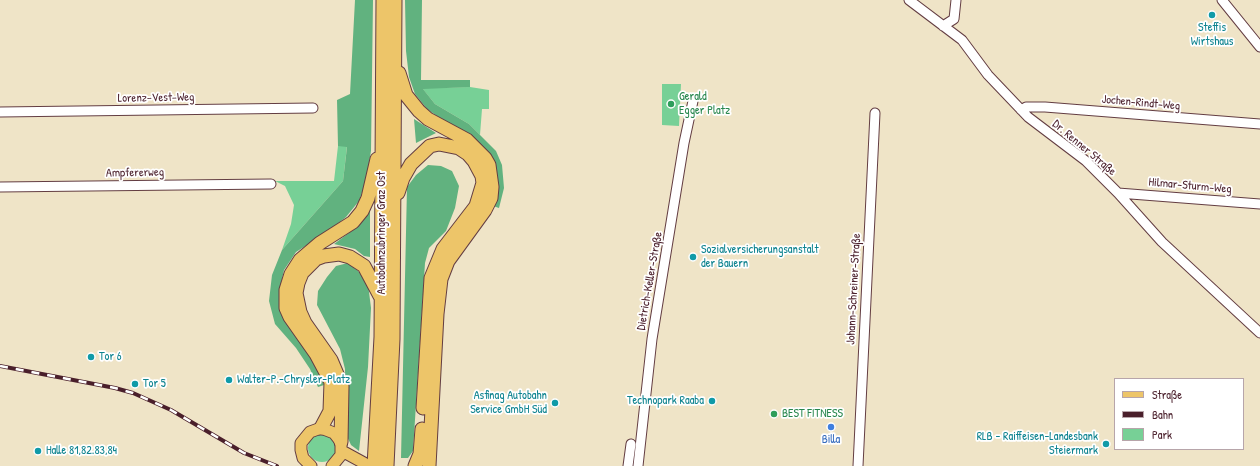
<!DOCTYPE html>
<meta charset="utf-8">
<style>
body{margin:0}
#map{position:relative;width:1260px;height:466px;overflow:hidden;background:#efe4c7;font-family:"Patrick Hand",sans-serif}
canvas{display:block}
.legend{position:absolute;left:1114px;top:378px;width:130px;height:72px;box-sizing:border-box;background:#fff;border:1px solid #b7a5aa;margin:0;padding:5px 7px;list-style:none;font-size:12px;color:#4a1f2b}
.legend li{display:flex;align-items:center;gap:8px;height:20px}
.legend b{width:20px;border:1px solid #b7a5aa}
</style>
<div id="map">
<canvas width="1260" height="466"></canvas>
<ul class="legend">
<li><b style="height:5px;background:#edc569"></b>Straße</li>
<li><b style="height:5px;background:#4a1f2b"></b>Bahn</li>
<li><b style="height:11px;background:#77d096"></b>Park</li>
</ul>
</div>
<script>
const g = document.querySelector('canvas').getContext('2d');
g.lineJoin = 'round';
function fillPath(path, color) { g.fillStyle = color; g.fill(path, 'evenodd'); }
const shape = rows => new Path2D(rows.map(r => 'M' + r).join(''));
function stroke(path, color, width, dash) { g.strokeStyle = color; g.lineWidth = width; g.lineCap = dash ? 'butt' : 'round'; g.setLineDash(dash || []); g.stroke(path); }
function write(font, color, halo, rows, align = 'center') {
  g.font = font + ' "Patrick Hand",sans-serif'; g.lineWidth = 3.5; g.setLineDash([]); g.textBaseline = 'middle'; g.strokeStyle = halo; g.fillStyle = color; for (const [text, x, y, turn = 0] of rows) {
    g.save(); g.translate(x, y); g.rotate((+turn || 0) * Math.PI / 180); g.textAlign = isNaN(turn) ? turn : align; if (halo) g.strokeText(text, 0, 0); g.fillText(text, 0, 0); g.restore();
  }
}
const green = shape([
 [662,84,681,84,679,126,662,125],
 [470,87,489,90,489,109,482,109,480,135,469,124,435,104,422,88],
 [338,146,347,146,343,181,282,250,291,224,294,205,285,186,275,181,334,181],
 '308 448a14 14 0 1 1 28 0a14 14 0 1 1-28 0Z'
]);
const forest = shape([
 [355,0,373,0,371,151,366,181,359,201,346,217,330,230,296,252,284,270,279,293,282,311,319,366,324,385,318,387,310,369,296,348,275,324,269,301,272,275,282,250,343,181,347,147,338,146,337,100,350,94],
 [405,0,422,0,421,80,470,80,470,87,423,89,435,104,469,124,496,151,502,165,504,188,499,208,493,206,447,123,427,109,415,94,409,77,406,51],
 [414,119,436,133,416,143],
 [428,165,441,166,452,171,459,186,455,208,446,231,429,248,425,263,413,451,408,458,401,458,407,187,416,175],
 [370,210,370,257,364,256,355,249,334,244,357,227],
 [348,263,358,271,368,284,371,308,368,367,359,451,351,445,346,434,345,369,340,349,317,305,318,291,327,277,336,266]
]);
const minor = shape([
 [909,0,962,40,988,75,1028,117,1086,161,1118,193,1162,242,1260,333],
 [1222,0,1260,47],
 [943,26,954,19,956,0],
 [1021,110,1026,107,1045,107,1260,124],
 [0,112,313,108],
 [0,187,271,184],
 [1118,193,1260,204],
 [628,466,631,444],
 [638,466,652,339,684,143,693,101],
 [858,466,875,113]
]);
const major = shape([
 [342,451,364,463],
 [311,466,303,458,301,450,301,443,310,432,321,428,334,433,341,442,341,455,332,466]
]);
const highway = shape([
 [399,73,406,95,419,111,428,119,467,140,485,158,489,165,492,187,491,198,485,210,448,261,441,279,437,314,429,466],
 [398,193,403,178,411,164,430,146,439,144,459,148,468,154,474,161,482,176,483,183,476,206,443,249,431,278,423,408],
 [321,428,330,411,331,382,316,354,290,317,286,308,286,290,291,274,300,260,320,243,353,222,362,211,368,198,377,159],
 [341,442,342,386,331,360,305,323,300,312,296,293,298,283,302,273,316,259,324,256,339,254,350,257,364,266,380,296],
 [374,466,381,337,383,0],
 [387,466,393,339,395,0],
 [415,466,420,454,422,429]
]);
const rail = shape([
 [0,366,115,388,133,393,171,410,244,453,277,466]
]);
const markers = [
 [1212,15,4,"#0f9aa8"],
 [671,104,4,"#2e9e5b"],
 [693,257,4,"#0f9aa8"],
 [91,357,4,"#0f9aa8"],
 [229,380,4,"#0f9aa8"],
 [135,384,4,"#0f9aa8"],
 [712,401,4,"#0f9aa8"],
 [555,403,4,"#0f9aa8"],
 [774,414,4,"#2e9e5b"],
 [831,427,4,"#3f7fe0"],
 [1106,444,4,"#0f9aa8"],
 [38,451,4,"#0f9aa8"]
];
const cultureNames = [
 ["Steffis",1212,28,"center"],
 ["Wirtshaus",1212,42,"center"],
 ["Sozialversicherungsanstalt",701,250],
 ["der Bauern",701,264],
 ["Tor 6",99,357],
 ["Walter-P.-Chrysler-Platz",237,380],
 ["Tor 5",143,384],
 ["Asfinag Autobahn",547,396,"right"],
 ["Service GmbH Süd",547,410,"right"],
 ["Technopark Raaba",704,401,"right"],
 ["RLB - Raiffeisen-Landesbank",1098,437,"right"],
 ["Steiermark",1098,451,"right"],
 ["Halle 81,82.83,84",46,451]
];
const leisureNames = [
 ["Gerald",679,97],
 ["Egger Platz",679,111],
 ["BEST FITNESS",782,414]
];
const streetNames = [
 ["Lorenz-Vest-Weg",156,98,-1],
 ["Jochen-Rindt-Weg",1141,103,5],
 ["Dr. Renner Straße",1084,148,40],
 ["Ampfererweg",135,173,-1],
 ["Hilmar-Sturm-Weg",1190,186,5],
 ["Autobahnzubringer Graz Ost",382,233,-90],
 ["Dietrich-Keller-Straße",650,281,-80],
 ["Johann-Schreiner-Straße",854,289,-87]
];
const shopNames = [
 ["Billa",831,440]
];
fillPath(green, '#77d096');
fillPath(forest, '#61b27f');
stroke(minor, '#633d42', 11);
stroke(major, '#633d42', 13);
stroke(highway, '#633d42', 15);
stroke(minor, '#fff', 9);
stroke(major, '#edc569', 11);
stroke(highway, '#edc569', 13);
stroke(rail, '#4a1f2b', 4);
stroke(rail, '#fff', 2.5, [8]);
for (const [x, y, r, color] of markers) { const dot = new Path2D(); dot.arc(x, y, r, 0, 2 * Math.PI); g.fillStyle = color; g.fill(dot); stroke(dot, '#fff', 1.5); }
write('12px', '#0d838f', '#fff', cultureNames, 'left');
write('12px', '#27864d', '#fff', leisureNames, 'left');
write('12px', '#4a1f2b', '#fff', streetNames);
write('12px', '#366cbe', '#fff', shopNames);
</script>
